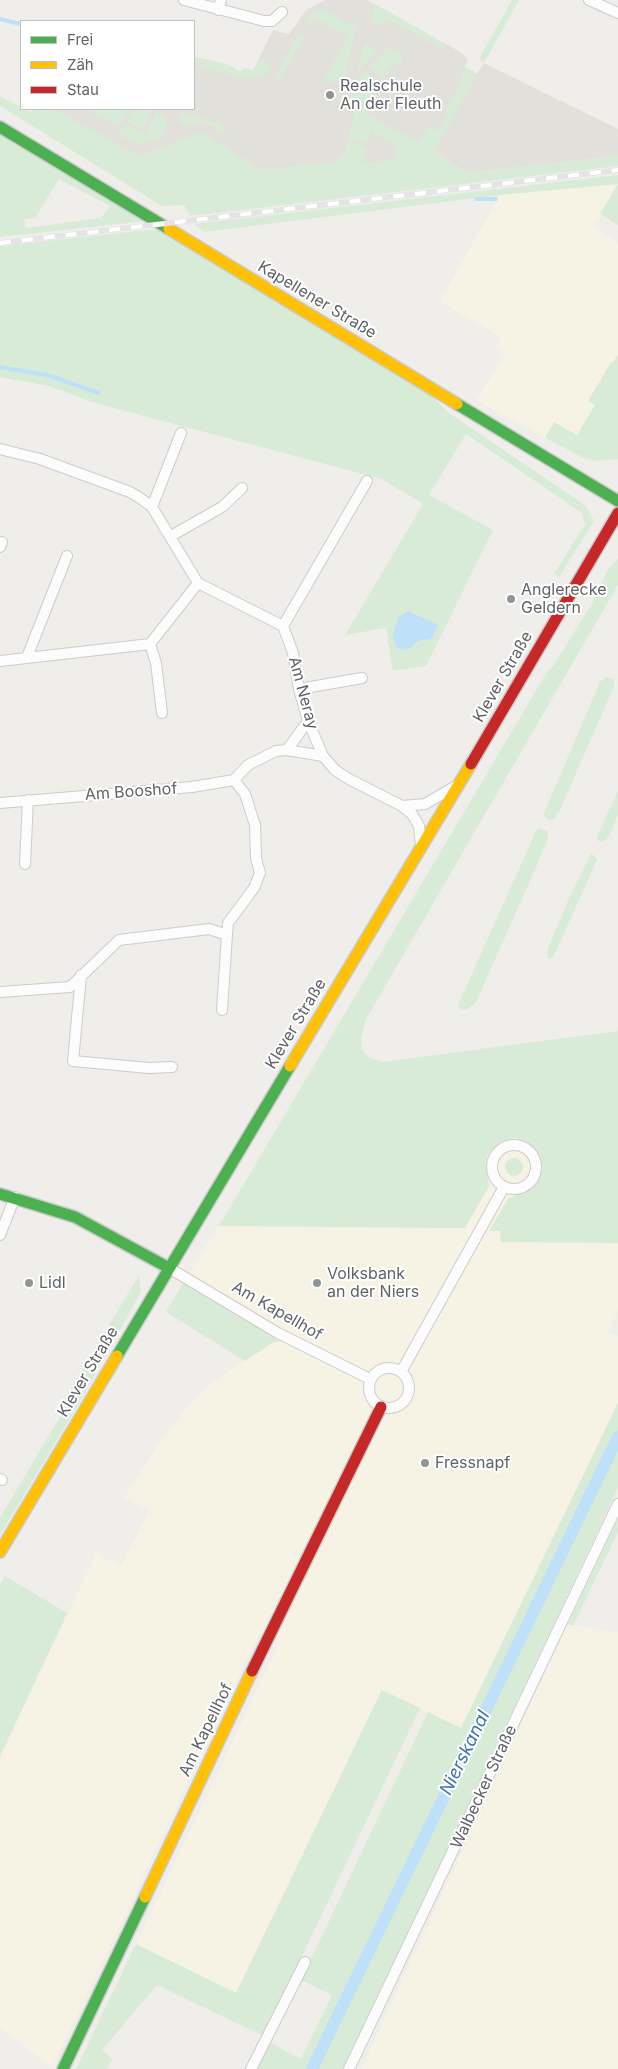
<!DOCTYPE html>
<meta charset="utf-8">
<style>
body{margin:0}
#map{position:relative;width:618px;height:2069px;overflow:hidden;background:#efeeea;font-family:Inter,sans-serif}
canvas{display:block}
.legend{position:absolute;left:20px;top:20px;width:175px;height:90px;box-sizing:border-box;background:#fff;border:1px solid #bfc1c3;margin:0;padding:6px 9px;list-style:none;font-size:15px;color:#5f6368}
.legend li{display:flex;align-items:center;gap:10px;height:25px}
.legend b{width:25px;border:1px solid #bfc1c3}
</style>
<div id="map">
<canvas width="618" height="2069"></canvas>
<ul class="legend">
<li><b style="height:6px;background:#4caf50"></b>Frei</li>
<li><b style="height:6px;background:#ffc107"></b>Zäh</li>
<li><b style="height:6px;background:#c62828"></b>Stau</li>
</ul>
</div>
<script>
const g = document.querySelector('canvas').getContext('2d');
g.lineJoin = 'round';
function fillPath(path, color) { g.fillStyle = color; g.fill(path, 'evenodd'); }
const shape = rows => new Path2D(rows.map(r => 'M' + r).join(''));
function stroke(path, color, width, dash) { g.strokeStyle = color; g.lineWidth = width; g.lineCap = dash ? 'butt' : 'round'; g.setLineDash(dash || []); g.stroke(path); }
function write(font, color, halo, rows, align = 'center') {
  g.font = font + ' Inter,sans-serif'; g.lineWidth = 4; g.setLineDash([]); g.textBaseline = 'middle'; g.strokeStyle = halo; g.fillStyle = color; for (const [text, x, y, turn = 0] of rows) {
    g.save(); g.translate(x, y); g.rotate((+turn || 0) * Math.PI / 180); g.textAlign = isNaN(turn) ? turn : align; if (halo) g.strokeText(text, 0, 0); g.fillText(text, 0, 0); g.restore();
  }
}
const commercial = shape([
 [618,184,593,226,618,244,618,459,597,461,563,448,477,400,506,352,496,346,501,337,440,301,500,195],
 [515,1138,527,1142,536,1150,539,1154,541,1173,533,1187,508,1199,500,1230,501,1242,618,1243,618,1310,608,1332,618,1337,618,1403,461,1728,381,1690,236,1993,136,1944,280,1642,260,1632,52,2067,0,2028,0,1759,96,1554,121,1566,149,1511,124,1498,158,1445,185,1410,210,1384,272,1343,289,1339,186,1278,219,1226,465,1228,489,1186,486,1164,488,1154,499,1142],
 [568,1624,618,1633,618,2069,361,2069]
]);
const education = shape([
 [325,0,367,0,462,53,468,60,465,67,477,74,484,63,618,129,618,156,467,173,434,152,405,171,167,194,30,112,38,109,194,109,195,57,226,64,240,72,244,68,253,71,273,30,289,34,306,10]
]);
const green = shape([
 [512,0,519,0,484,63,480,60,480,57],
 [375,4,444,43,444,48,442,49,386,18,379,25,371,21],
 [321,8,356,28,345,75,337,82,323,81,348,36,315,18,311,25,306,23,310,14],
 [303,33,306,34,280,79,275,77,297,37,300,39],
 [365,43,377,51,359,71,357,69],
 [388,47,404,55,400,65,394,62,383,78,371,66],
 [194,57,226,64,240,72,244,68,254,71,259,59,272,67,264,77,250,76,249,79,201,67,202,63,196,62,194,65],
 [465,67,477,74,434,152,466,173,618,156,618,166,190,216,184,205,162,206,0,106,0,96,30,112,38,109,53,109,140,156,201,132,261,169,336,162,343,155,347,142,366,147,362,161,364,163,394,160,398,146,371,131,366,144,348,139,355,108,355,105,349,100,352,86,365,71,381,84,365,113,419,143,429,126,439,131,448,115,444,113,463,79,460,75],
 [88,109,128,109,119,126],
 [134,109,153,109,142,129,127,121],
 [157,112,167,119,163,134,159,138,140,145,119,135,125,124,144,135],
 [181,113,218,122,218,125,229,128,223,133,207,123,200,122,186,127,179,121],
 [0,134,146,221,0,237],
 [59,179,110,206,101,218,26,228,24,219,35,218],
 [618,175,618,184,500,195,205,232,194,224],
 [618,184,618,225,600,214],
 [157,229,428,393,449,413,586,506,594,521,559,577,554,574,585,524,582,513,466,434,429,495,493,530,426,666,393,671,386,628,345,635,423,504,382,479,95,403,49,386,0,377,0,246],
 [409,611,415,613,427,621,432,639,418,641,411,648,398,617],
 [618,355,618,459,597,461,584,458,545,438,554,422,577,435,595,405,588,401,611,362,613,362],
 [618,559,618,585,365,1021,361,1039,362,1050,369,1057,382,1062,618,1031,618,1243,501,1242,500,1231,489,1231,508,1199,533,1187,541,1173,539,1154,536,1150,527,1142,515,1138,499,1142,488,1154,486,1164,489,1186,465,1228,219,1226,547,672,553,666,593,602,607,571],
 [605,677,614,679,614,686,560,810,554,819,550,820,545,817,544,813,600,682],
 [618,791,618,815,611,832,606,840,601,842,597,840,598,834],
 [539,828,547,831,548,838,534,872,476,1002,468,1009,462,1010,458,1006,462,996,536,831],
 [591,854,595,856,597,860,556,951,552,958,547,958,548,948,570,896],
 '505 1167a9 9 0 1 1 18 0a9 9 0 1 1-18 0Z',
 [139,1275,141,1292,72,1415,0,1535,0,1518,64,1410,60,1407],
 [186,1278,289,1339,272,1343,245,1361,166,1312],
 [618,1403,618,1488,344,2069,256,2069,270,2043,301,2059,332,1995,301,1980,428,1712,461,1728],
 [618,1519,618,1532,573,1626,568,1624],
 [5,1576,67,1613,0,1756,0,1584],
 [382,1690,420,1708,264,2036,157,1985,102,2050,113,2060,106,2069,76,2069,136,1944,236,1993]
]);
const water = shape([
 [409,611,438,625,432,639,418,641,411,648,405,650,396,647,393,636,398,617]
]);
const stream = shape([
 [0,19,21,24],
 [476,199,496,199],
 [0,367,51,376,98,393]
]);
const canal = shape([
 [312,2069,618,1437]
]);
const street = shape([
 [184,0,264,21,272,21,282,12],
 [589,0,618,13],
 [218,10,221,0],
 [0,449,40,459,130,492,140,498,152,507,198,583,283,626,293,653,299,689,308,721,323,756,335,770,349,779,402,806,412,814,419,826,421,846],
 [152,507,181,433],
 [171,536,222,507,242,488],
 [0,547,2,542],
 [283,626,367,481],
 [150,644,156,663,162,713],
 [27,657,67,556],
 [0,661,150,644,198,583],
 [299,689,362,678],
 [287,750,323,756],
 [0,803,192,787,234,780,248,765,276,751,287,750,308,721],
 [402,806,425,804,456,786],
 [25,864,28,800],
 [81,975,73,1061,149,1068,172,1067],
 [0,992,70,987,119,940,209,929,227,935,228,923,254,888,260,873,256,858,255,825,245,794,234,780],
 [222,1010,227,935],
 '492 1167a22 22 0 1 1 44 0a22 22 0 1 1-44 0Z',
 [0,1235,15,1197],
 [169,1268,278,1333,370,1379],
 '369 1388a20 20 0 1 1 40 0a20 20 0 1 1-40 0Z',
 [401,1372,504,1187],
 [0,1479,2,1480],
 [251,2069,305,1962],
 [349,2069,618,1504]
]);
const fast = shape([
 [0,127,169,229],
 [457,404,618,501],
 [0,1194,75,1217,169,1268],
 [117,1356,290,1066],
 [63,2069,145,1897]
]);
const slow = shape([
 [169,229,457,404],
 [290,1066,471,764],
 [0,1552,117,1356],
 [145,1897,252,1671]
]);
const jam = shape([
 [471,764,618,513],
 [252,1671,381,1407]
]);
const rail = shape([
 [0,243,618,170]
]);
const markers = [
 [330,95,5,"#919496"],
 [511,599,5,"#919496"],
 [29,1283,5,"#919496"],
 [317,1283,5,"#919496"],
 [425,1463,5,"#919496"]
];
const poiNames = [
 ["Realschule",340,86],
 ["An der Fleuth",340,104],
 ["Anglerecke",521,590],
 ["Geldern",521,608],
 ["Volksbank",327,1274],
 ["an der Niers",327,1292],
 ["Lidl",39,1283],
 ["Fressnapf",435,1463]
];
const streetNames = [
 ["Kapellener Straße",317,300,31],
 ["Klever Straße",503,677,-60],
 ["Am Neray",303,693,75],
 ["Am Booshof",131,792,-4],
 ["Klever Straße",296,1024,-59],
 ["Am Kapellhof",277,1311,30],
 ["Klever Straße",88,1372,-59],
 ["Am Kapellhof",206,1730,-64],
 ["Walbecker Straße",484,1787,-65]
];
const waterNames = [
 ["Nierskanal",465,1753,-64]
];
fillPath(commercial, '#f7f3e4');
fillPath(education, '#e2e0da');
fillPath(green, '#d8ebd6');
fillPath(water, '#bfe0f9');
stroke(stream, '#bfe0f9', 4);
stroke(canal, '#bfe0f9', 12);
stroke(street, '#cbcccc', 12);
stroke(fast, '#cacacb', 14);
stroke(slow, '#cacacb', 14);
stroke(jam, '#cacacb', 14);
stroke(street, '#fdfcfc', 10);
stroke(fast, '#4caf50', 11);
stroke(slow, '#ffc107', 11);
stroke(jam, '#c62828', 11);
stroke(rail, '#e4e4e4', 5.5);
stroke(rail, '#fff', 4, [11]);
for (const [x, y, r, color] of markers) { const dot = new Path2D(); dot.arc(x, y, r, 0, 2 * Math.PI); g.fillStyle = color; g.fill(dot); stroke(dot, '#fff', 2); }
write('16px', '#5f6368', '#fff', poiNames, 'left');
write('16px', '#5f6368', '#fff', streetNames);
write('italic 18px', '#4174aa', '#fff', waterNames);
</script>
